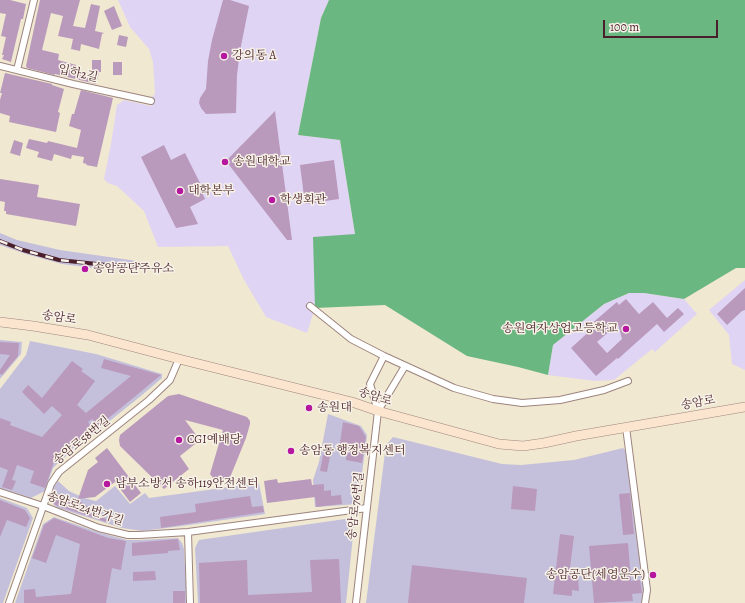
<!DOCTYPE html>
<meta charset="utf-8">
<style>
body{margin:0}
#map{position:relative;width:745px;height:603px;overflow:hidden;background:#f0e8d0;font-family:Alegreya,serif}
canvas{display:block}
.scale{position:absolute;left:603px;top:20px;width:115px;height:18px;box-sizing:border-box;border:2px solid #4a1f2b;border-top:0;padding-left:5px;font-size:12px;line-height:14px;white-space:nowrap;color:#4a1f2b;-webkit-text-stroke:3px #f7f3e8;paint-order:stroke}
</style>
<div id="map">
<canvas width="745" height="603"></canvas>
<div class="scale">100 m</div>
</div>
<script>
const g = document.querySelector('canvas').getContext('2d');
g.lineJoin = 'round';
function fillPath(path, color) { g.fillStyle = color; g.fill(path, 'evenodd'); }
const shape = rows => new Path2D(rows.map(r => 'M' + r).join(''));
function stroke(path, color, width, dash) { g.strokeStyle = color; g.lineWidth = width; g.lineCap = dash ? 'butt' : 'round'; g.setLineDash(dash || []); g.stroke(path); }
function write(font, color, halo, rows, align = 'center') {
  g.font = font + ' Alegreya,"Noto Serif KR",serif'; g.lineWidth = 3; g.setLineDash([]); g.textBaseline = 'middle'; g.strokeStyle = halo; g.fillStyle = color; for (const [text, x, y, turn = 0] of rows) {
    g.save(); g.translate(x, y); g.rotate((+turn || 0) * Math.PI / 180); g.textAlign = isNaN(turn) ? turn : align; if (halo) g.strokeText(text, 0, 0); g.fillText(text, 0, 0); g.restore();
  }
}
const built = shape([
 [118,0,329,0,321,18,298,135,340,140,355,234,315,308,307,333,266,317,243,278,228,246,158,247,144,211,117,186,108,183,104,179,111,144,117,105,124,100,151,106,152,97,155,94,153,62,149,49,130,27],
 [745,280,745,370,732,364,729,335,709,310],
 [629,293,644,293,684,299,697,314,655,352,652,349,614,380,595,381,548,375,553,345,604,304]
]);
const industrial = shape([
 [0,233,17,240,60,250,137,261,135,269,101,269,62,264,26,254,0,245],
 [0,340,22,342,21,354,0,379],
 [30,341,96,354,162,374,162,378,142,395,60,461,53,468,45,491,31,498,0,488,0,389,26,355],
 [328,414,361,426,367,435,358,504,315,507,313,480,319,462],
 [393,437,502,464,521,465,574,460,623,448,626,451,640,551,644,592,643,603,366,603,386,445],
 [58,481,69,491,84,498,96,501,115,486,130,504,145,493,149,498,259,483,265,514,182,526,142,531,122,528,58,508,54,505,49,497,52,489],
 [0,498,27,508,33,518,3,603,0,603],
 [54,517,98,532,127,540,139,540,178,538,182,543,184,549,187,603,15,603,43,524],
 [352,518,354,526,346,603,198,603,195,548,199,540]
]);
const forest = shape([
 [329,0,745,0,745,268,736,268,684,299,644,293,629,293,604,304,553,345,548,375,518,367,467,356,385,305,315,308,313,237,355,234,340,140,298,135,321,18]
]);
const building = shape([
 [0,0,10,0,26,4,23,19,21,19,11,62,2,59,4,55,2,55,6,37,1,36,6,14,0,13],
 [40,0,80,0,73,26,85,28,91,4,100,6,95,31,104,33,102,34,99,49,81,44,80,51,71,49,73,39,58,36,63,16,51,13,42,50,59,54,58,60,76,65,75,72,92,76,92,60,101,60,101,72,99,72,96,84,55,74,54,75,27,68,26,66],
 [223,0,230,0,249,6,240,51,237,75,236,113,206,114,201,108,199,103,200,98,206,89,208,61,212,40],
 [114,6,122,26,112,30,104,11],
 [119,35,128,37,126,47,117,45],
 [113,62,122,62,122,75,113,75],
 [5,73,52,84,52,85,64,89,58,112,60,113,56,132,9,122,10,116,0,113,0,100,2,93,0,93],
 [81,90,113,98,97,167,86,165,87,164,83,163,84,157,72,155,71,159,54,154,52,161,37,157,39,152,26,148,29,139,47,143,48,141,77,148,81,130,69,126,72,114,74,114],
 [275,111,292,240,287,240,226,161],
 [14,140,23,143,20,156,10,153],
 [164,145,171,160,185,153,200,183,198,184,205,199,190,207,198,224,176,228,141,157],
 [334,160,339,199,305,204,300,165],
 [0,179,39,185,37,197,80,204,76,226,6,214,6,211,4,211,5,202,0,201],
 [745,288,745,310,742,311,727,325,717,314],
 [626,299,639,314,653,302,667,318,678,308,684,314,664,332,657,324,618,359,617,358,596,376,571,348,593,328,590,325,617,302,619,305],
 [618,324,622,339,607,353,597,342],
 [0,342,19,343,18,356,2,375,0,374,0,370,10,355,0,354],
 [104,359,161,375,99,426,92,419,88,422,94,430,54,462,45,488,30,483,34,471,17,465,12,480,16,481,12,490,2,487,8,470,0,467,0,418,11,422,10,425,42,437,62,415,52,406,44,414,22,392,28,385,42,398,72,361,83,369,81,371,95,381,77,405,86,413,131,376,101,368],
 [179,394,247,417,250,421,250,424,246,438,229,480,213,478,210,474,223,430,185,420,200,440,180,456,189,469,164,489,120,446,119,440,120,435,168,396],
 [343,422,359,426,366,437,362,463,346,460,347,451,339,450],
 [107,448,141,493,130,502,115,482,95,497,78,499,88,470,98,462,95,458],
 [323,455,330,456,327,472,320,471],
 [277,479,278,483,311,479,312,485,324,484,324,491,331,490,331,496,341,495,342,504,316,507,315,497,267,503,264,481],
 [513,486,537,489,535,511,511,509],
 [53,492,64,496,63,499,76,504,77,501,81,502,110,522,109,523,55,505,51,497],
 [630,493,634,534,623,535,619,494],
 [250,496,252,507,263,506,264,512,161,528,160,517,196,512,195,504],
 [0,500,25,510,30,518,26,527,7,520,0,537],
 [54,518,108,538,126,541,121,570,112,568,106,603,24,603,24,590,35,589,36,597,71,594,80,544,56,535,46,563,32,558,44,525],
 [560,534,574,536,570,568,575,568,574,576,578,576,579,591,572,590,572,596,553,594],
 [178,539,180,550,168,551,168,553,132,556,132,543],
 [628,543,631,581,640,580,642,593,632,594,633,601,594,603,589,546],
 [339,559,341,603,200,603,199,563,247,560,248,595,312,592,310,560],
 [412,565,527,578,524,603,408,603],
 [155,571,156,580,133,581,133,572],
 [173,591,185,591,185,603,173,603]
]);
const minor = shape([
 [0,66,73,84,151,101],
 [17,70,34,0],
 [310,306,351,339,384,356,454,388,493,399,522,403,560,400,604,390,628,381],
 [378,411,405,366],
 [626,427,647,590,645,603],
 [0,492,43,506,99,528,128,535,139,535,188,532,367,508],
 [188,532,190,603],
 [9,603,51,484,59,472,149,400,170,380,179,359],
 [356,603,378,411,370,384,384,356]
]);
const secondary = shape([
 [0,322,33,326,88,335,179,359,352,402,378,411,499,444,523,446,544,443,576,436,745,407]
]);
const rail = shape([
 [0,241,23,250,59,260,106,265,142,265]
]);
const markers = [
 [224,56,4,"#b5179e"],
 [225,162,4,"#b5179e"],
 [180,191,4,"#b5179e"],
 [272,200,4,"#b5179e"],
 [85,269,4,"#b5179e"],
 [626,329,4,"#b5179e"],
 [309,408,4,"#b5179e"],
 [179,440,4,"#b5179e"],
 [291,451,4,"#b5179e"],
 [107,484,4,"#b5179e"],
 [653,575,4,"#b5179e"]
];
const poiNames = [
 ["강의동 A",232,56],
 ["송원대학교",233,162],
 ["대학본부",188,191],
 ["학생회관",280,200],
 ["송암공단주유소",93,269],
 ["송원여자상업고등학교",618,329,"right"],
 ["송원대",317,408],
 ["CGI예배당",187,440],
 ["송암동 행정복지센터",299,451],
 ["남부소방서 송하119안전센터",115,484],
 ["송암공단(세영운수)",645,575,"right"]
];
const streetNames = [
 ["입하2길",78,74,13],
 ["송암로",59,318,9],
 ["송암로",375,397,18],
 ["송암로",698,403,-10],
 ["송암로58번길",82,441,-39],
 ["송암로76번길",356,506,-83],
 ["송암로24번가길",85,509,19]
];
fillPath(built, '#e0d4f4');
fillPath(industrial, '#c4c0db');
fillPath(forest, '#6ab781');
fillPath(building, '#b999bc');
stroke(minor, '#9d847e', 8);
stroke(secondary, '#9d847e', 10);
stroke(minor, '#fff', 6);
stroke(secondary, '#fce5cf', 9);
stroke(rail, '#4a1f2b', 4);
stroke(rail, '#f7f3e8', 2.5, [8]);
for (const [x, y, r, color] of markers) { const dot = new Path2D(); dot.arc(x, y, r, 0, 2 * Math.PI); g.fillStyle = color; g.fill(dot); stroke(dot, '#f7f3e8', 1.5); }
write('12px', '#4a1f2b', '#f7f3e8', poiNames, 'left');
write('12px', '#4a1f2b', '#f7f3e8', streetNames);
</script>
